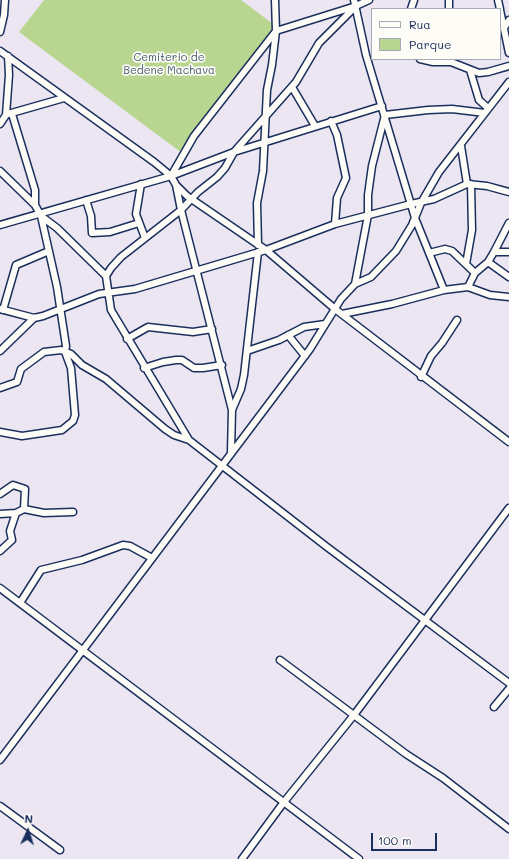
<!DOCTYPE html>
<style>
body{margin:0}
#map{position:relative;width:509px;height:859px;overflow:hidden;background:#ebe6f1;font-family:Mali,sans-serif}
canvas{display:block}
.legend{position:absolute;left:371px;top:8px;width:130px;height:52px;box-sizing:border-box;background:#fdfcf7;border:1px solid #a3aaba;margin:0;padding:5px 7px;list-style:none;font-size:12px;color:#1b2f5e}
.legend li{display:flex;align-items:center;gap:8px;height:20px}
.legend b{width:20px;border:1px solid #a3aaba}
.north{position:absolute;left:8px;top:811px;width:40px;height:40px;-webkit-text-stroke:3px #fdfcf7;paint-order:stroke;rotate:4deg;font-size:11px;font-weight:700;line-height:16px;text-align:center;color:#1b2f5e}
.north::after{content:'';display:block;margin:auto;width:14px;height:18px;background:#1b2f5e;clip-path:polygon(50% 0,100% 100%,50% 72%,0 100%)}
.scale{position:absolute;left:371px;top:833px;width:66px;height:18px;box-sizing:border-box;border:2px solid #1b2f5e;border-top:0;padding-left:5px;font-size:12px;line-height:14px;white-space:nowrap;color:#1b2f5e;-webkit-text-stroke:3px #fdfcf7;paint-order:stroke}
</style>
<div id="map">
<canvas width="509" height="859"></canvas>
<ul class="legend">
<li><b style="height:5px;background:#fdfcf7"></b>Rua</li>
<li><b style="height:11px;background:#b8d68f"></b>Parque</li>
</ul>
<div class="north">N</div>
<div class="scale">100 m</div>
</div>
<script>
const g = document.querySelector('canvas').getContext('2d');
g.lineJoin = 'round';
function fillPath(path, color) { g.fillStyle = color; g.fill(path, 'evenodd'); }
const shape = rows => new Path2D(rows.map(r => 'M' + r).join(''));
function stroke(path, color, width, dash) { g.strokeStyle = color; g.lineWidth = width; g.lineCap = dash ? 'butt' : 'round'; g.setLineDash(dash || []); g.stroke(path); }
function write(font, color, halo, rows, align = 'center') {
  g.font = font + ' Mali,sans-serif'; g.lineWidth = 3.5; g.setLineDash([]); g.textBaseline = 'middle'; g.strokeStyle = halo; g.fillStyle = color; for (const [text, x, y, turn = 0] of rows) {
    g.save(); g.translate(x, y); g.rotate((+turn || 0) * Math.PI / 180); g.textAlign = isNaN(turn) ? turn : align; if (halo) g.strokeText(text, 0, 0); g.fillText(text, 0, 0); g.restore();
  }
}
const green = shape([
 [44,0,241,0,277,27,182,153,19,32]
]);
const minor = shape([
 [354,0,366,55,415,218,444,290],
 [449,0,449,9],
 [498,0,500,9],
 [411,9,414,0],
 [500,10,509,53],
 [504,28,509,20],
 [0,32,4,15,5,0],
 [0,51,154,162,171,176,176,185,187,196,266,250,335,309,509,442],
 [420,59,433,62,451,62,479,73,488,72,509,66],
 [470,70,479,100,488,108],
 [292,87,315,126],
 [382,106,234,152,225,168,217,177,198,192,181,210,121,257,111,268,106,276,111,310,189,440,327,547,509,683],
 [8,114,64,98],
 [12,114,35,190,35,205],
 [331,121,337,135,346,178,337,198,335,224],
 [0,124,6,115,9,75,8,56],
 [461,146,467,184],
 [0,171,35,205,41,216,57,287,66,346,65,352,71,368,75,415,73,421,62,430,22,436,0,432],
 [171,176,194,136,276,31,356,6,369,0],
 [141,184,136,214,145,238],
 [176,185,181,210,232,410,231,452],
 [86,200,91,216,92,233,110,232,139,223],
 [41,216,57,228,106,276],
 [0,225,171,176,234,152,296,82,319,43,356,6],
 [258,245,257,203,263,171,267,90,272,65,276,31,275,0],
 [494,252,509,252],
 [429,253,445,249,452,251,475,273],
 [488,262,509,277],
 [466,264,472,230,471,184],
 [355,284,368,215,368,195,372,166,385,115,428,110,452,109,485,113],
 [468,287,475,273,488,262,494,252,509,223],
 [0,309,34,318,43,316,99,294,135,289,266,250,335,224,411,204,434,199,467,184,487,186,509,192],
 [3,310,16,265,49,251],
 [342,314,392,304,444,290,468,287,490,295,509,297],
 [288,335,305,356],
 [127,339,148,327,193,332,212,329],
 [0,351,34,318],
 [247,351,279,340,304,327,325,324],
 [144,368,163,362,176,360,182,360,194,368,203,368,222,365],
 [421,377,431,356,442,343,457,320],
 [0,388,17,382,21,369,44,352,61,350,71,354,82,365,106,379,165,429,174,435,189,440],
 [232,410,241,389,244,375,258,252],
 [0,494,13,485,25,489,24,509],
 [0,514,16,513,24,509,44,513,73,512],
 [0,551,12,540,10,531,16,513],
 [0,588,359,859],
 [20,603,41,570,82,560,123,545,130,546,152,558],
 [280,660,406,754,443,778,509,829],
 [494,707,509,689],
 [0,760,310,349,341,299,355,284,371,277,396,251,412,225,421,203,439,172,509,82],
 [0,806,60,850],
 [242,859,284,802,354,715,509,508]
]);
const parkNames = [
 ["Cemiterio de",169,58],
 ["Bedene Machava",169,71]
];
fillPath(green, '#b8d68f');
stroke(minor, '#1b2f5e', 9);
stroke(minor, '#fdfcf7', 6);
write('11px', '#42596a', '#fdfcf7', parkNames);
</script>
